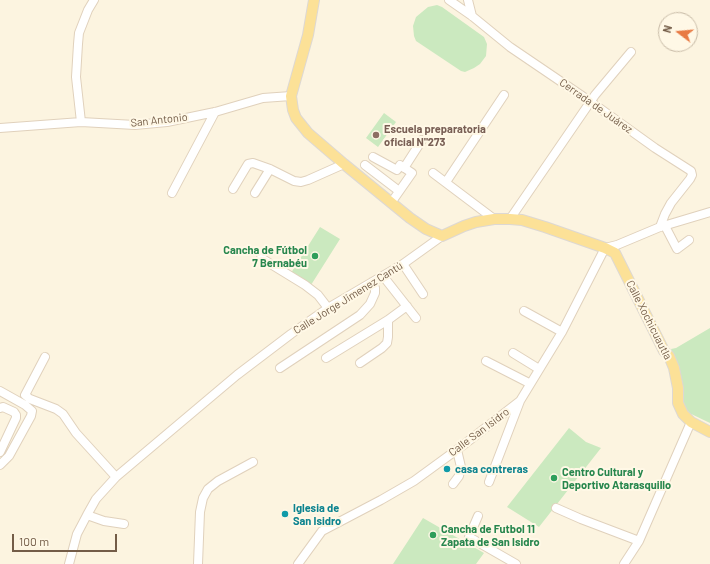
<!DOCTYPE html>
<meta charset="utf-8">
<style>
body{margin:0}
#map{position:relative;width:710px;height:564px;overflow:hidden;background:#fcf4e0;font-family:Barlow,sans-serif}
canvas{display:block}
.north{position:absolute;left:658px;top:12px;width:40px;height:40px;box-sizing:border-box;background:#fff8e6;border:1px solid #c7baa6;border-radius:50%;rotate:286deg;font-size:11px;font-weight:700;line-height:16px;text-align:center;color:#735c47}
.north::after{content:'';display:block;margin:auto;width:14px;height:18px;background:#e87a43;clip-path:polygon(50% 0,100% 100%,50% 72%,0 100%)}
.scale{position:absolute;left:12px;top:534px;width:105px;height:18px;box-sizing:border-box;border:2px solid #735c47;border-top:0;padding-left:5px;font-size:12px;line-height:14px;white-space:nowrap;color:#735c47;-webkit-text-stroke:3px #fff8e6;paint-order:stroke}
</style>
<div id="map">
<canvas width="710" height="564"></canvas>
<div class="north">N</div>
<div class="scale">100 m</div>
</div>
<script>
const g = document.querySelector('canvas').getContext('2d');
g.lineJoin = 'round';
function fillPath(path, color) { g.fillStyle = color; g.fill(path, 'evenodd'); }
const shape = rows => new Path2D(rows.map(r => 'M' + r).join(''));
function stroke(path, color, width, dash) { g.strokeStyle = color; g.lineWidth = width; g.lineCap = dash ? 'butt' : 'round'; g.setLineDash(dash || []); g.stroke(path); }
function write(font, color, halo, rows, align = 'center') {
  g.font = font + ' Barlow,sans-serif'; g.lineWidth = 4; g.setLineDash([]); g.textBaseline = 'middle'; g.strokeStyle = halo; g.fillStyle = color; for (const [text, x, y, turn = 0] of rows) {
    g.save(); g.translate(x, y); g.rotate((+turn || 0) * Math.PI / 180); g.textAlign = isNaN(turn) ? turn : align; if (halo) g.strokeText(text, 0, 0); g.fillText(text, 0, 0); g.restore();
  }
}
const green = shape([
 [437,5,442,7,484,37,487,44,486,56,480,64,474,68,465,72,461,71,416,41,414,36,413,26,416,17,428,7],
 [384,113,396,122,378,147,366,138],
 [320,227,340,239,311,285,291,273],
 [710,328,710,423,687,412,684,404,681,379,676,361,671,349,676,348],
 [569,428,586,442,601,448,539,527,507,507],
 [423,518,484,553,476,564,393,564]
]);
const minor = shape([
 [449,0,472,16,510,47,591,102,655,148,691,171,692,175,690,179,671,203,665,214,660,227],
 [468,0,472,16],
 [81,122,76,77,78,44,79,33,88,10,94,0],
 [0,128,81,122,135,125,167,122,215,112,263,98,291,96],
 [373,157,397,170,400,165,412,173,391,203],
 [365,165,399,191],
 [404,168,422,140],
 [433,173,494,219],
 [446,182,504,95],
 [233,189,248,164,253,163,270,169,294,181,301,182,308,180,344,164],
 [172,193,215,112],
 [255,193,270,169],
 [510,219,595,95,631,52],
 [665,226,677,249,689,240],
 [261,258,305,285,318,295,328,308],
 [403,264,423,294],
 [383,276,416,318],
 [524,311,562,332],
 [513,353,539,369],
 [45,357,25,395,30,399,56,409,63,414,76,433,116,477],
 [326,358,388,320,407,306],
 [486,361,529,383],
 [360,363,382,348,387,343,388,337,388,320],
 [280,368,360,315,370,304,375,293,375,288,372,282],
 [0,391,25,405,32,411,31,416,9,456,0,465],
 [0,408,3,407,14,412,16,415,16,418,0,452],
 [489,482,520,401],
 [453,484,459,476,461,467,457,450],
 [556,508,581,519,639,541],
 [87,515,104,521,124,524],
 [478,516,469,537,516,564],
 [69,564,77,534,87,515,96,499,116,477,237,375,291,334,328,308,403,264,442,236],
 [198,564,200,512,203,498,208,489,218,481,253,462],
 [298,564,322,531,381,500,414,481,462,446,520,401,562,332,605,248,617,245,660,227,710,212],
 [624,564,639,541,691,422]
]);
const major = shape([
 [314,0,308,35,291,96,293,110,296,118,308,133,344,164,410,218,426,229,442,236,464,226,476,222,494,219,510,219,522,220,545,227,605,248,615,253,664,351,669,356,674,368,678,388,678,403,683,414,691,422,710,432]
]);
const markers = [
 [376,135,4,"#8d6e63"],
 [315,256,4,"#2e9e5b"],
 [447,469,4,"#0f9aa8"],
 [554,478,4,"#2e9e5b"],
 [285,514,4,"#0f9aa8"],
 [433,535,4,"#2e9e5b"]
];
const streetNames = [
 ["Cerrada de Juárez",596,106,35],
 ["San Antonio",159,120,-6],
 ["Calle Jorge Jimenez Cantú",348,298,-32],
 ["Calle Xochicuautla",649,320,63],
 ["Calle San Isidro",479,432,-37]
];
const educationNames = [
 ["Escuela preparatoria",384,129],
 ["oficial N\"273",384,142]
];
const leisureNames = [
 ["Cancha de Fútbol",307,250,"right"],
 ["7 Bernabéu",307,263,"right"],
 ["Centro Cultural y",562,472],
 ["Deportivo Atarasquillo",562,485],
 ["Cancha de Futbol 11",441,529],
 ["Zapata de San Isidro",441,542]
];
const cultureNames = [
 ["casa contreras",455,469],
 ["Iglesia de",293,508],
 ["San Isidro",293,521]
];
fillPath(green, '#cbe9bf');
stroke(minor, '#e0d1bc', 10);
stroke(major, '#ddd8d3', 12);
stroke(minor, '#fff', 8);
stroke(major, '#fce197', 10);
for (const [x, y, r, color] of markers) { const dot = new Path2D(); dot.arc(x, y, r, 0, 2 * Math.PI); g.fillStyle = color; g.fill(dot); stroke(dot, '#fff8e6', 1.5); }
write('11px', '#735c47', '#fff8e6', streetNames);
write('bold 11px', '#785e54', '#fff8e6', educationNames, 'left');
write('bold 11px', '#27864d', '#fff8e6', leisureNames, 'left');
write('bold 11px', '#0d838f', '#fff8e6', cultureNames, 'left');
</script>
